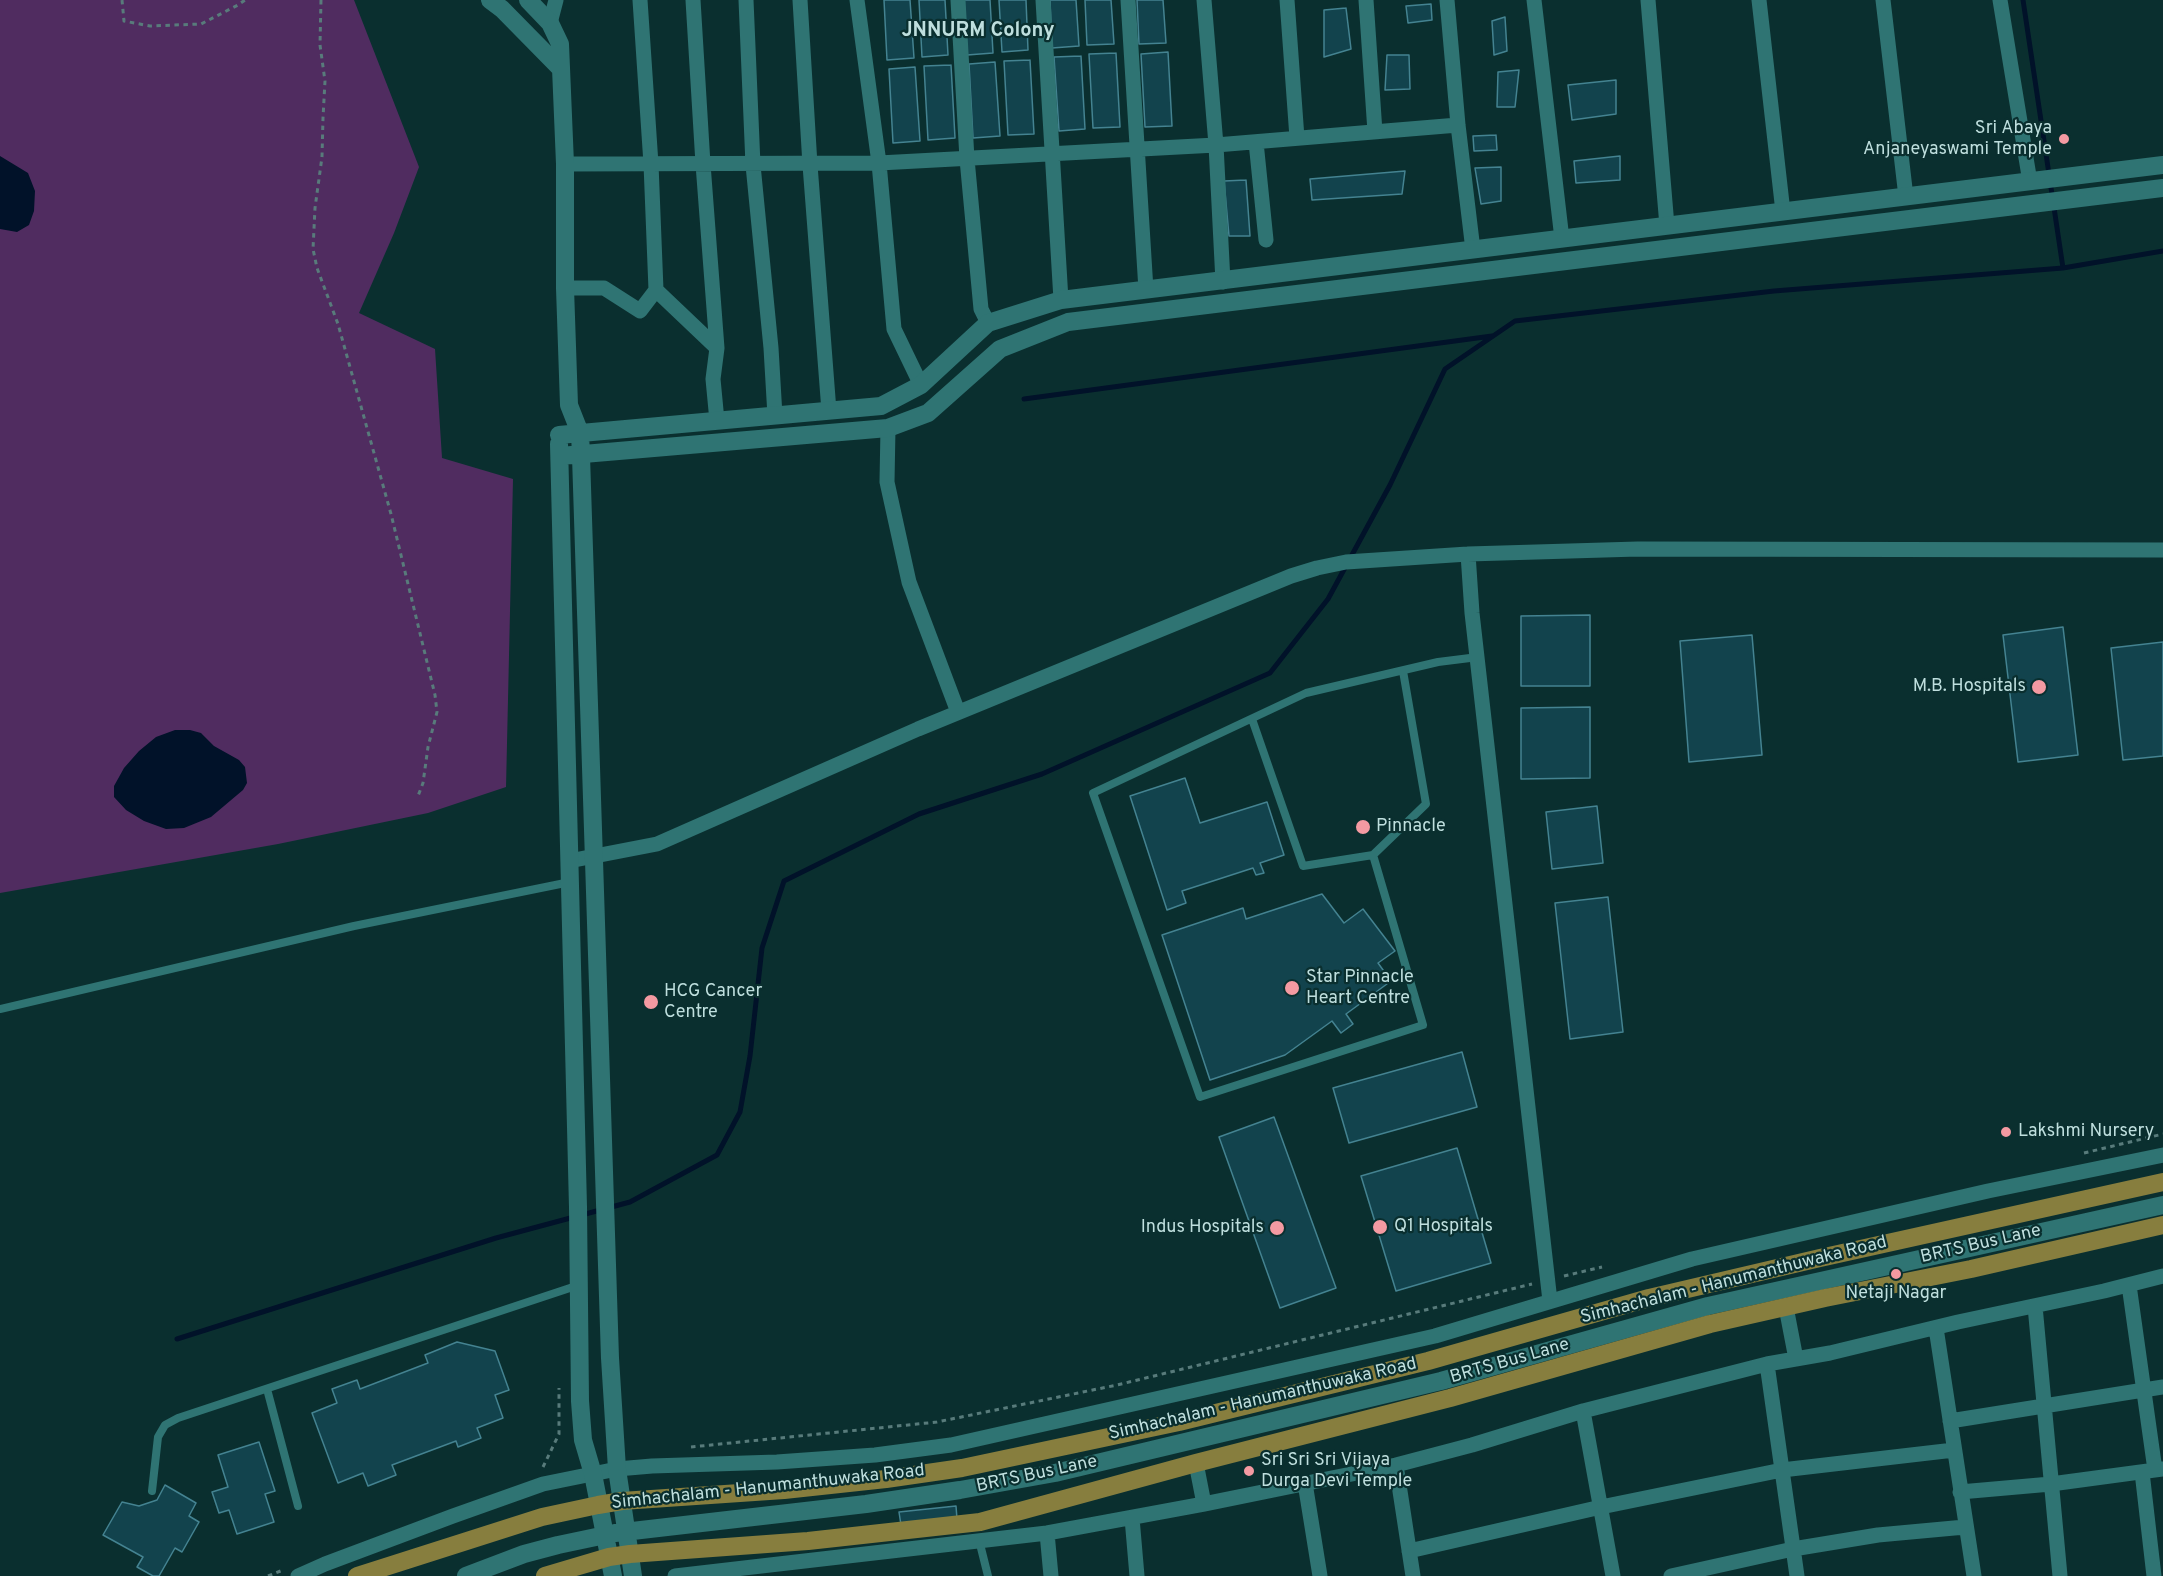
<!DOCTYPE html>
<style>
body{margin:0}
canvas{display:block;background:#0a2f2f}
</style>
<canvas width="2163" height="1576"></canvas>
<script>
const g = document.querySelector('canvas').getContext('2d');
g.lineJoin = 'round';
function fillPath(path, color) { g.fillStyle = color; g.fill(path, 'evenodd'); }
const shape = rows => new Path2D(rows.map(r => 'M' + r).join(''));
function stroke(path, color, width, dash) { g.strokeStyle = color; g.lineWidth = width; g.lineCap = dash ? 'butt' : 'round'; g.setLineDash(dash || []); g.stroke(path); }
function write(font, color, halo, rows, align = 'center') {
  g.font = font + ' Overpass,sans-serif'; g.lineWidth = 4.5; g.setLineDash([]); g.textBaseline = 'middle'; g.strokeStyle = halo; g.fillStyle = color; for (const [text, x, y, turn = 0] of rows) {
    g.save(); g.translate(x, y); g.rotate((+turn || 0) * Math.PI / 180); g.textAlign = isNaN(turn) ? turn : align; if (halo) g.strokeText(text, 0, 0); g.fillText(text, 0, 0); g.restore();
  }
}
const green = shape([
 [0,0,354,0,419,167,394,233,359,313,435,349,442,458,513,479,506,787,428,813,278,844,0,893]
]);
const water = shape([
 [0,156,28,173,35,191,34,211,29,225,17,232,0,229],
 [175,730,190,730,201,733,214,746,239,760,245,767,247,783,243,790,211,817,184,828,166,829,144,821,126,810,114,797,114,786,124,768,139,751,156,737]
]);
const stream = shape([
 [2023,0,2063,268],
 [1024,399,1492,336],
 [177,1339,496,1238,630,1202,717,1155,740,1112,750,1056,762,948,784,881,919,814,1042,774,1270,673,1328,599,1390,485,1445,369,1515,321,1774,291,2063,268,2163,251]
]);
const building = shape([
 [884,0,910,0,914,58,887,60,884,0],
 [919,0,945,0,948,55,922,57,919,0],
 [964,0,990,0,993,53,967,55,964,0],
 [999,0,1026,0,1028,50,1002,52,999,0],
 [1050,0,1076,0,1079,46,1052,48,1050,0],
 [1085,0,1111,0,1114,44,1087,45,1085,0],
 [1137,0,1163,0,1166,43,1139,44,1137,0],
 [1431,4,1432,20,1408,23,1406,6,1431,4],
 [1346,8,1351,49,1324,57,1324,10,1346,8],
 [1505,17,1507,51,1494,55,1492,21,1505,17],
 [1168,52,1172,126,1145,127,1141,54,1168,52],
 [1116,53,1120,127,1093,128,1089,54,1116,53],
 [1387,55,1409,55,1410,89,1385,90,1387,55],
 [1081,56,1085,129,1059,131,1054,57,1081,56],
 [1030,60,1034,134,1008,135,1004,61,1030,60],
 [995,62,1000,136,973,138,969,64,995,62],
 [951,65,955,138,928,140,924,66,951,65],
 [915,67,920,141,893,143,889,69,915,67],
 [1519,70,1515,107,1497,107,1498,72,1519,70],
 [1616,80,1616,114,1572,120,1568,85,1616,80],
 [1496,135,1497,150,1474,151,1473,136,1496,135],
 [1620,156,1620,180,1576,183,1574,161,1620,156],
 [1501,167,1501,201,1481,204,1475,168,1501,167],
 [1405,171,1402,194,1312,200,1310,179,1405,171],
 [1246,180,1250,236,1229,236,1224,181,1246,180],
 [1590,615,1590,686,1521,686,1521,616,1590,615],
 [2063,627,2078,755,2018,762,2003,635,2063,627],
 [1752,635,1762,755,1689,762,1680,641,1752,635],
 [2163,642,2163,756,2123,760,2111,648,2163,642],
 [1590,707,1590,778,1521,779,1521,708,1590,707],
 [1185,778,1200,823,1267,802,1284,855,1260,863,1264,873,1256,875,1253,868,1182,891,1186,903,1167,910,1130,796,1185,778],
 [1597,806,1603,863,1552,869,1546,812,1597,806],
 [1322,894,1344,923,1363,909,1395,951,1378,963,1391,981,1346,1014,1353,1024,1341,1033,1332,1021,1285,1055,1210,1080,1162,935,1243,908,1246,919,1322,894],
 [1608,897,1623,1032,1570,1039,1555,903,1608,897],
 [1462,1052,1477,1107,1349,1143,1333,1088,1462,1052],
 [1274,1117,1336,1288,1280,1308,1219,1137,1274,1117],
 [1457,1148,1491,1263,1396,1291,1361,1176,1457,1148],
 [457,1342,495,1351,509,1390,495,1395,503,1418,477,1428,481,1438,458,1447,456,1441,392,1465,396,1475,368,1486,363,1473,338,1483,312,1413,337,1403,332,1389,357,1380,360,1389,428,1363,425,1355,457,1342],
 [259,1442,275,1491,265,1494,274,1522,237,1534,229,1510,219,1513,212,1492,228,1487,218,1455,259,1442],
 [165,1485,196,1503,189,1516,199,1522,182,1552,175,1548,159,1576,153,1576,137,1567,143,1557,103,1535,122,1502,139,1506,157,1500,165,1485],
 [956,1506,957,1519,901,1525,899,1512,956,1506]
]);
const path = shape([
 [122,0,124,21,150,26,201,24,238,5,245,0],
 [321,0,320,45,325,81,323,118,322,157,315,208,313,249,317,268,338,324,391,514,435,695,437,712,428,747,423,783,418,796],
 [2084,1153,2163,1134],
 [1564,1276,1602,1267],
 [691,1447,937,1422,1117,1385,1532,1284],
 [543,1467,559,1434,559,1388],
 [268,1576,283,1570]
]);
const lane = shape([
 [1403,671,1426,804,1373,855,1423,1025,1200,1097,1093,793,1306,693,1438,662,1478,657],
 [1252,719,1303,866,1373,855],
 [0,1009,354,926,570,882],
 [267,1389,298,1506],
 [152,1491,158,1437,165,1425,178,1418,579,1285],
 [979,1540,988,1576]
]);
const street = shape([
 [693,0,703,164,717,348,713,379,717,421],
 [746,0,753,165,771,348,775,416],
 [800,0,810,165,829,411],
 [857,0,879,163,894,329,921,385],
 [958,0,967,159,981,309,988,323],
 [1043,0,1061,300],
 [1128,0,1146,290],
 [1204,0,1216,145,1223,282],
 [1287,0,1297,138],
 [1366,0,1375,132],
 [1447,0,1458,125,1473,250],
 [1534,0,1562,239],
 [1648,0,1667,226],
 [1759,0,1783,212],
 [1883,0,1906,197],
 [2000,0,2030,182],
 [550,23,556,0],
 [1256,142,1266,240],
 [565,164,879,163,1216,145,1458,125],
 [565,288,604,288,640,311,656,290,651,164,640,0],
 [656,290,717,348],
 [888,428,887,482,909,582,958,712],
 [569,861,657,844,918,729,1291,576,1317,568,1346,562,1468,554],
 [2129,1285,2155,1470],
 [1550,1301,1472,613,1468,554,1638,549,2163,550],
 [2035,1306,2060,1576],
 [1786,1307,1796,1359],
 [1936,1328,1974,1576],
 [1767,1364,1797,1576],
 [1583,1411,1613,1576],
 [1950,1421,2163,1387],
 [1196,1463,1204,1504],
 [1396,1465,1413,1576],
 [2142,1472,2154,1576],
 [1305,1483,1320,1576],
 [1960,1492,2051,1484,2163,1469],
 [1132,1518,1137,1576],
 [1047,1533,1051,1576],
 [1409,1551,1601,1507,1782,1470,1954,1450],
 [298,1576,325,1564,453,1516,543,1484,617,1469,652,1466,777,1462,875,1455,951,1445,1435,1336,1692,1259,1988,1191,2163,1155],
 [675,1576,1047,1533,1204,1504,1396,1465,1472,1445,1583,1411,1767,1364,1830,1353,1958,1322,2104,1291,2163,1276],
 [1671,1576,1793,1549,1878,1535,1965,1527]
]);
const secondary = shape([
 [490,0,502,9,560,68],
 [528,0,550,23,560,44,565,164,565,288,569,405,580,433,581,456,610,1358,617,1469,633,1576],
 [559,435,881,406,921,385,988,323,1061,300,2163,165],
 [559,444,578,1207,580,1401,583,1440,593,1474,613,1576],
 [560,456,888,428,928,413,1000,349,1068,322,2163,188],
 [466,1576,524,1554,558,1545,615,1533,866,1504,960,1490,1055,1473,1441,1381,1708,1306,2163,1205]
]);
const primary = shape([
 [357,1576,542,1517,598,1505,622,1501,784,1490,886,1479,962,1468,1179,1422,1428,1361,1649,1298,1820,1258,2163,1182],
 [545,1576,609,1557,630,1554,808,1541,980,1522,1196,1463,1450,1398,1710,1324,1825,1298,1971,1269,2163,1225]
]);
const markers = [
 [2064,139,6,"#f49aa2"],
 [2039,687,8,"#f49aa2"],
 [1363,827,8,"#f49aa2"],
 [1292,988,8,"#f49aa2"],
 [651,1002,8,"#f49aa2"],
 [2006,1132,6,"#f49aa2"],
 [1380,1227,8,"#f49aa2"],
 [1277,1228,8,"#f49aa2"],
 [1896,1274,6,"#f49aa2"],
 [1249,1471,6,"#f49aa2"]
];
const poiNames = [
 ["Sri Abaya",2052,129,"right"],
 ["Anjaneyaswami Temple",2052,150,"right"],
 ["M.B. Hospitals",2026,687,"right"],
 ["Pinnacle",1376,827],
 ["Star Pinnacle",1306,978],
 ["Heart Centre",1306,999],
 ["HCG Cancer",664,992],
 ["Centre",664,1013],
 ["Lakshmi Nursery",2018,1132],
 ["Q1 Hospitals",1394,1227],
 ["Indus Hospitals",1264,1228,"right"],
 ["Netaji Nagar",1896,1294,"center"],
 ["Sri Sri Sri Vijaya",1261,1461],
 ["Durga Devi Temple",1261,1482]
];
const streetNames = [
 ["BRTS Bus Lane",1981,1245,-13],
 ["Simhachalam - Hanumanthuwaka Road",1734,1281,-14],
 ["BRTS Bus Lane",1510,1362,-16],
 ["Simhachalam - Hanumanthuwaka Road",1263,1400,-13],
 ["BRTS Bus Lane",1037,1475,-12],
 ["Simhachalam - Hanumanthuwaka Road",768,1488,-6]
];
const neighbourhoodNames = [
 ["JNNURM Colony",978,32]
];
fillPath(green, '#502c60');
fillPath(water, '#011229');
stroke(stream, '#011229', 5);
fillPath(building, '#12434d');
stroke(building, '#448391', 1.5);
stroke(path, '#587b7b', 3, [4.5, 4.5]);
stroke(lane, '#2f7473', 8);
stroke(street, '#2f7473', 15);
stroke(secondary, '#2f7473', 18);
stroke(primary, '#877e3e', 18);
for (const [x, y, r, color] of markers) { const dot = new Path2D(); dot.arc(x, y, r, 0, 2 * Math.PI); g.fillStyle = color; g.fill(dot); stroke(dot, '#0a2f2f', 2); }
write('18px', '#bfdfde', '#0a2f2f', poiNames, 'left');
write('18px', '#bfdfde', '#0a2f2f', streetNames);
write('bold 20px', '#bfdfde', '#0a2f2f', neighbourhoodNames);
</script>
